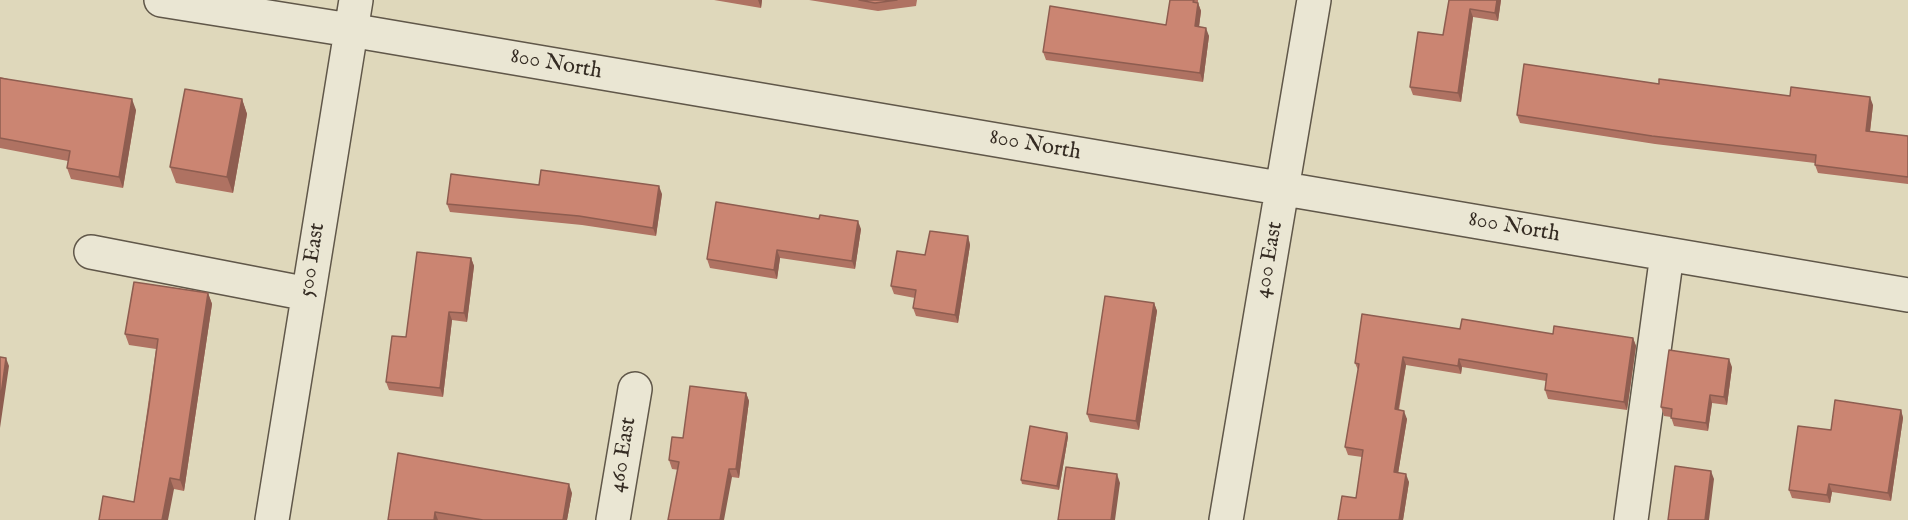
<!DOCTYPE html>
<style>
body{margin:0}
canvas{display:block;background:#dfd8bb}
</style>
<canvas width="1908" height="520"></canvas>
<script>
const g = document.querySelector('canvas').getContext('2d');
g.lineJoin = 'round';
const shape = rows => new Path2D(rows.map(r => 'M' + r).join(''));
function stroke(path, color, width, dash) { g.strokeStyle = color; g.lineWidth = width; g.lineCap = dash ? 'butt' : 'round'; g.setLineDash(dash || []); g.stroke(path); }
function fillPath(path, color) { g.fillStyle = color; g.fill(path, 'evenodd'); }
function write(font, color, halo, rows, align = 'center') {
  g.font = font + ' "IM FELL English",serif'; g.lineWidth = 4.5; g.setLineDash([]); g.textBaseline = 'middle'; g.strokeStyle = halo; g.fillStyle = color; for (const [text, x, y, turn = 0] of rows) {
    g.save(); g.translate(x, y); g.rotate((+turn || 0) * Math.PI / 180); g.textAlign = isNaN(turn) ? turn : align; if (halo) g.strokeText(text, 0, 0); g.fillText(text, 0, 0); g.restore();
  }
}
const minor = shape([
 [161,0,350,30,1908,295],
 [91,252,308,294],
 [272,520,356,0],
 [613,520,635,389],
 [1226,520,1314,0],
 [1631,520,1667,254]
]);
const wall = shape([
 [714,0,762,0,761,8],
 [809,0,917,0,916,6,878,11],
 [1170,0,1198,0,1198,3,1201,11,1199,27,1209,36,1203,82,1046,60,1043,52,1166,25],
 [1449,0,1501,0,1498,21,1473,17,1461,102,1413,95,1410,87,1443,35],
 [0,77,136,110,123,188,71,179,67,168,68,161,0,148],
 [1659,84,1873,105,1870,132,1908,136,1908,184,1818,173,1815,165,1815,163,1655,144,1520,123,1517,115],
 [242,99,247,114,233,193,176,183,170,167],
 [539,185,662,194,656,236,582,225,450,212,447,204],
 [861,229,855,269,780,258,777,279,710,268,707,259],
 [968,236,970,245,958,323,916,316,913,308,915,298,894,294,891,286,925,255],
 [471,258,474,266,467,322,452,320,443,397,389,390,386,382,406,337],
 [208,293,212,304,184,491,174,489,134,502,156,349,129,345,125,334],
 [1154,303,1157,311,1139,430,1090,422,1087,414],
 [1460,329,1633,338,1636,346,1627,410,1548,399,1545,390,1546,381,1462,367,1461,374,1406,365,1399,410,1407,419,1398,473,1409,482,1403,520,1338,520,1356,498,1362,457,1348,455,1345,447,1358,370,1355,363],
 [1732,367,1727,405,1712,403,1708,431,1674,426,1671,417,1664,416,1661,407],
 [746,393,749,401,739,478,672,469,669,460,683,438],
 [1901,410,1903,418,1891,501,1832,492,1830,503,1792,498,1789,490,1831,430],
 [1067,433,1068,437,1059,490,1022,484,1021,480],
 [398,453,572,493,567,520,388,520]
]);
const shadedWall = shape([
 [758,0,762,0,761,8],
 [1497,0,1501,0,1498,21,1495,13],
 [1198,3,1201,11,1198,34,1195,26],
 [1470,9,1473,17,1461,102,1458,93],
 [1206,28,1209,36,1203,82,1200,73],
 [1870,97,1873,105,1869,139,1866,131],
 [132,99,136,110,123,188,119,177],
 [242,99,247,114,233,193,227,177],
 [659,186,662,194,656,236,653,228],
 [858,221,861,229,855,269,852,261],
 [968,236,970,245,958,323,955,315],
 [777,250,780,258,777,279,774,270],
 [471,258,474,266,467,322,464,313],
 [208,293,212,304,184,491,180,480],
 [1154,303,1157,311,1139,430,1136,421],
 [449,312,452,320,443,397,440,388],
 [1633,338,1636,346,1627,410,1624,402],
 [1403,357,1406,365,1397,417,1395,409],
 [6,358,9,366,0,428,0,402],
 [1459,359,1462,367,1461,374,1458,366],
 [1729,359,1732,367,1727,405,1724,397],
 [746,393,749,401,739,478,736,469],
 [1710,395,1712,403,1708,431,1706,423],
 [1901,410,1903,418,1891,501,1888,493],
 [1404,411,1407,419,1397,480,1394,472],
 [1067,433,1068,437,1059,490,1057,486],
 [729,469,732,477,724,520,720,520],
 [1711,471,1714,479,1709,520,1705,520],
 [1117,474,1120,483,1115,520,1111,520],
 [1406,474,1409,482,1403,520,1399,520],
 [170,478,174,489,168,520,162,520],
 [569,484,572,493,567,520,563,520],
 [1829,484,1832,492,1830,503,1827,495],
 [435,512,438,520,434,520]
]);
const building = shape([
 [859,0,897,0,875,3,859,0],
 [1170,0,1194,0,1193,2,1198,3,1195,26,1206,28,1200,73,1043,52,1050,6,1166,25,1170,0],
 [1449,0,1497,0,1495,13,1470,9,1458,93,1410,87,1418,32,1443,35,1449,0],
 [1524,64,1659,84,1659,79,1790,96,1791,87,1870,97,1866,131,1908,136,1908,177,1815,165,1816,155,1652,136,1517,115,1524,64],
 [0,78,132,99,119,177,67,168,70,151,0,138,0,78],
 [185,89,242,99,227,177,170,167,185,89],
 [541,170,659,186,653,228,579,216,447,204,451,174,539,185,541,170],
 [716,202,819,219,820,215,858,221,852,261,777,250,774,270,707,259,716,202],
 [930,231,968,236,955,315,913,308,916,290,891,286,897,251,925,255,930,231],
 [417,252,471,258,464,313,449,312,440,388,386,382,392,336,406,337,417,252],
 [134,282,208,293,180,480,170,478,162,520,99,520,103,496,134,502,149,406,158,339,125,334,134,282],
 [1105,296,1154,303,1136,421,1087,414,1105,296],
 [1362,314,1460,329,1462,319,1553,334,1554,326,1633,338,1624,402,1545,390,1547,374,1459,359,1458,366,1403,357,1395,409,1404,411,1394,472,1406,474,1399,520,1338,520,1342,496,1356,498,1363,450,1345,447,1359,364,1355,363,1362,314],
 [1669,350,1729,359,1724,397,1710,395,1706,423,1671,418,1672,409,1661,407,1669,350],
 [0,357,6,358,0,402,0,357],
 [690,386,746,393,736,469,729,469,720,520,668,520,679,462,669,460,672,437,683,438,690,386],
 [1835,400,1901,410,1888,493,1829,484,1827,495,1789,490,1798,426,1831,430,1835,400],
 [1030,426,1067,433,1057,486,1021,480,1030,426],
 [398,453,569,484,563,520,483,520,435,512,434,520,388,520,398,453],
 [1675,466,1711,471,1705,520,1668,520,1675,466],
 [1066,467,1117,474,1111,520,1058,520,1066,467]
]);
const streetNames = [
 ["800 North",556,65,10],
 ["800 North",1035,146,10],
 ["800 North",1514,228,10],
 ["500 East",313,260,-81],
 ["400 East",1270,260,-80],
 ["460 East",624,455,-81]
];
stroke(minor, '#605749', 36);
stroke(minor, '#eae6d3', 33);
fillPath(wall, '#af7262');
fillPath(shadedWall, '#8e5d50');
fillPath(building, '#cb8572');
stroke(building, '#8e5d50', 1.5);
write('22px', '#352c23', '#eae6d3', streetNames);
</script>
